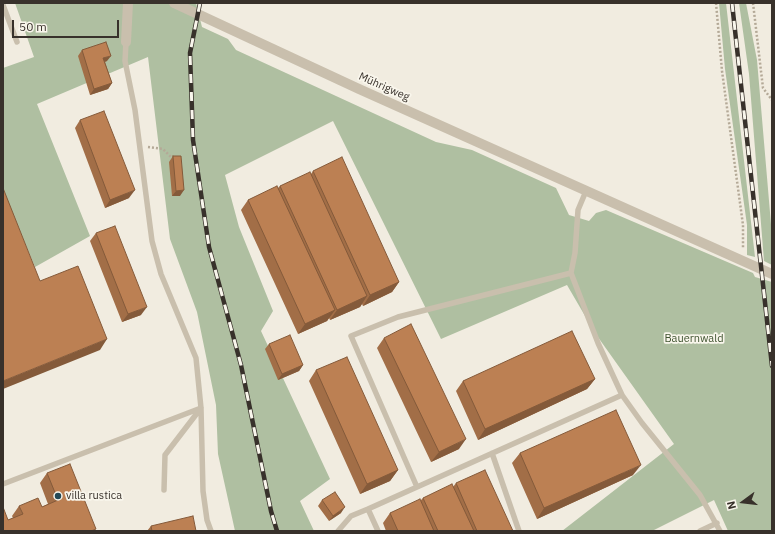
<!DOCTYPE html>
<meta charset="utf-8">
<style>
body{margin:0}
#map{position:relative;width:775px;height:534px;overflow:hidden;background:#f1ece0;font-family:"IBM Plex Sans",sans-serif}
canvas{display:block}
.frame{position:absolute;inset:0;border:4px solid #38312b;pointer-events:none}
.north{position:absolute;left:723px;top:482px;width:40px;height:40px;-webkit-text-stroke:3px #f9f6ec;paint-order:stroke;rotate:255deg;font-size:11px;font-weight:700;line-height:16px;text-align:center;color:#38312b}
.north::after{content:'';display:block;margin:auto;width:14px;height:18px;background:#38312b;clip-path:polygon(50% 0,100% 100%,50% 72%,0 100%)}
.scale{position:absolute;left:12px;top:20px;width:107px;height:18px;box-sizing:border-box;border:2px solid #38312b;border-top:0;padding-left:5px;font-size:12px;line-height:14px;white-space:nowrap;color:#38312b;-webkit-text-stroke:3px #f9f6ec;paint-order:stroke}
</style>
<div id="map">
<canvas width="775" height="534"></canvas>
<div class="frame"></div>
<div class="north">N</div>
<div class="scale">50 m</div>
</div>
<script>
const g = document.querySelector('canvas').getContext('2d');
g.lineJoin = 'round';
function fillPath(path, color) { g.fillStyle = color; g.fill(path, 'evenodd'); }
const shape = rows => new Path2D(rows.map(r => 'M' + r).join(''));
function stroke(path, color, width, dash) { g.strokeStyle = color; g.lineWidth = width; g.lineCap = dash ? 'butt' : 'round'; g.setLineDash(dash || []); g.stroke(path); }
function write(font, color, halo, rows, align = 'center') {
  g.font = font + ' "IBM Plex Sans",sans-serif'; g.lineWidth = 3.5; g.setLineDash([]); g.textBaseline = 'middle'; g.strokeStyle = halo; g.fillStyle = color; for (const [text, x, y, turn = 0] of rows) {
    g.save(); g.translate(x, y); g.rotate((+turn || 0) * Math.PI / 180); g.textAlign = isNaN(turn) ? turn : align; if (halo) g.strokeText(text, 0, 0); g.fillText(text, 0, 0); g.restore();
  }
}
const green = shape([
 [15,3,196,3,202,27,228,39,236,50,436,142,472,150,556,188,569,215,589,221,596,213,606,210,753,273,755,277,772,282,772,531,728,531,714,500,652,531,562,531,674,444,595,333,567,285,441,339,333,121,225,175,239,227,273,311,261,331,330,479,300,501,314,531,235,531,218,454,216,405,197,312,170,239,148,57,37,104,90,236,35,267,3,191,3,68,34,57],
 [719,3,726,3,755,257,747,255,747,225,725,69],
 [739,3,746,3,757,60,772,236,772,265,764,261,749,74]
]);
const path = shape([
 [716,3,722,71,743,225,743,249],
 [753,3,763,88,772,100],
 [148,147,163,149,172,158]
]);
const service = shape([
 [3,5,17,42],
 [126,42,125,61,135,110,152,241,161,274,196,358,201,408,203,491,207,520,211,531],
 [586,191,578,210,575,253,571,273,598,343,622,395,642,423,700,495,720,531],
 [492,453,519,531],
 [3,484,201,408],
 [417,487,351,336,398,317,571,273],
 [164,490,165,455,201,408],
 [368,509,622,395],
 [338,531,351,516,368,509,378,531],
 [700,531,717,523]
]);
const minor = shape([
 [174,3,359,89,772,274],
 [126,42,128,3]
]);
const rail = shape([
 [200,3,190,53,193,140,209,247,241,365,271,511,277,531],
 [732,3,772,366]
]);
const wall = shape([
 [82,50,107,61,105,62,112,83,108,89,90,95,78,56],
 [80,120,129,198,105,208,75,128],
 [173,156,180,196,172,196,169,162],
 [313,171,399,282,392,292,363,306,362,304,360,307,330,320,329,318,327,321,298,334,241,210,248,200,278,188,280,186,311,174],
 [96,233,141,315,122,322,90,241],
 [384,338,459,449,431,462,377,348],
 [269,344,303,365,299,371,278,380,265,349],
 [316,370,398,470,390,481,360,494,309,381],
 [595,379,587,389,478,440,456,391,463,381],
 [520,453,633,475,537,519,512,463],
 [47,473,96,529,8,520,13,518,12,516,19,506,42,507,48,504,40,483],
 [456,483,513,531,386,531,383,523,390,513,420,501,423,498,453,487],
 [322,500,341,513,329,521,318,506],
 [151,526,196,531,147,531]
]);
const shadedWall = shape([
 [111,56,107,61,100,63,103,58],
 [112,83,108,89,90,95,94,89],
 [135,190,129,198,105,208,110,200],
 [184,190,180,196,172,196,176,191],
 [399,282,392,292,363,306,370,295],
 [367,296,360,307,330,320,337,310],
 [147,307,141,315,122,322,128,314],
 [335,310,327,321,298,334,305,324],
 [107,339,100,350,3,389,3,381],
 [303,365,299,371,278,380,282,374],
 [595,379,587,389,478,440,485,429],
 [466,439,459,449,431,462,439,452],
 [641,465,633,475,537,519,544,508],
 [398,470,390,481,360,494,367,484],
 [345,507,341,513,329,521,333,516]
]);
const building = shape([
 [106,42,111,56,103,58,112,83,94,89,82,50,106,42],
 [104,111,135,190,110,200,80,120,104,111],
 [173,156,181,156,184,190,176,191,173,156],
 [342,157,399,282,370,295,313,171,342,157],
 [310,172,367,296,337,310,280,186,310,172],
 [277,186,335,310,305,324,248,200,277,186],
 [3,188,40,281,78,266,107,339,3,381,3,188],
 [115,226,147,307,128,314,96,233,115,226],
 [411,324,466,439,439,452,384,338,411,324],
 [572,331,595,379,485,429,463,381,572,331],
 [290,335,303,365,282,374,269,344,290,335],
 [347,357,398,470,367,484,316,370,347,357],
 [616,410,641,465,544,508,520,453,616,410],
 [70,464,96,529,91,531,3,531,3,507,8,520,23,514,19,506,38,498,42,507,58,500,47,473,70,464],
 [485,470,513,531,477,531,456,483,485,470],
 [452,484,474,531,438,531,423,498,452,484],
 [335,492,345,507,333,516,322,500,335,492],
 [420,499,434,531,398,531,390,513,420,499],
 [193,516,196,531,152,531,151,526,193,516]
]);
const markers = [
 [58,496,4,"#234956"]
];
const streetNames = [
 ["Mührigweg",384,87,24]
];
const parkNames = [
 ["Bauernwald",694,339]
];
const poiNames = [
 ["villa rustica",66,496]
];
fillPath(green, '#afbfa1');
stroke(path, '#b4a997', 2.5, [2, 2]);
stroke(service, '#c9bfad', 5.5);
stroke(minor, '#c9bfad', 10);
stroke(rail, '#38312b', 4.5);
stroke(rail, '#f9f6ec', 3, [9]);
fillPath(wall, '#a26e47');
fillPath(shadedWall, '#845a3a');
fillPath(building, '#bc8053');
stroke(building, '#845a3a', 1);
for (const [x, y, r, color] of markers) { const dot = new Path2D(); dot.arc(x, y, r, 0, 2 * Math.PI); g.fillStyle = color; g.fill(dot); stroke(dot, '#f9f6ec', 1.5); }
write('11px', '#38312b', '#f9f6ec', streetNames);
write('11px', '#405431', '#f9f6ec', parkNames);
write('11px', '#38312b', '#f9f6ec', poiNames, 'left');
</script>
